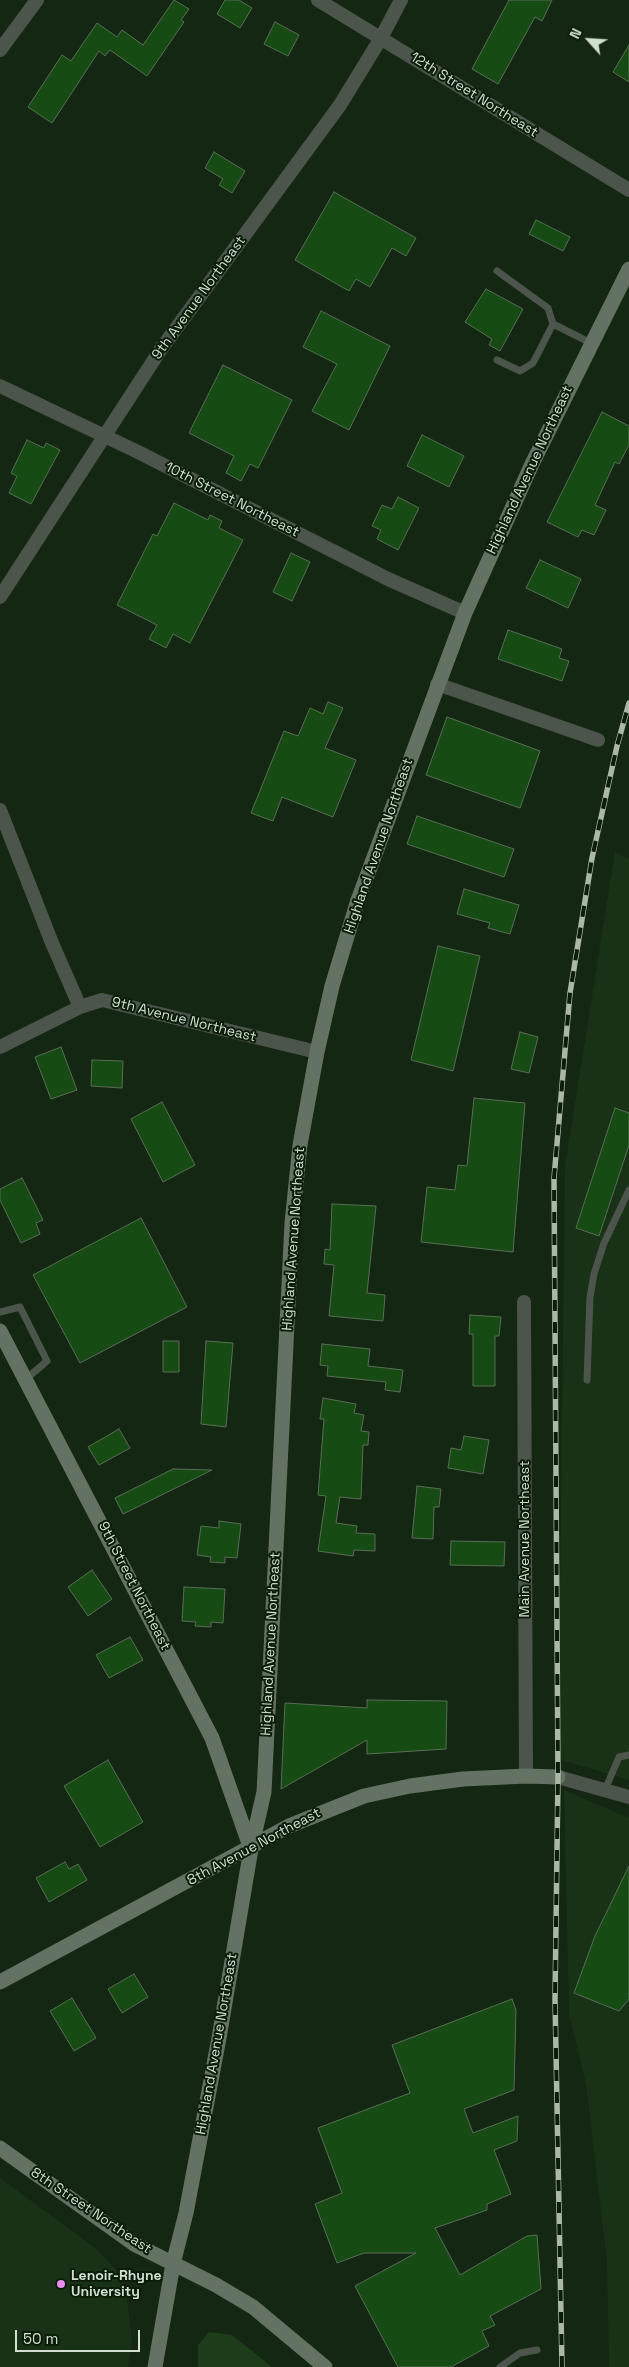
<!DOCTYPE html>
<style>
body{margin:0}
#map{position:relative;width:629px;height:2367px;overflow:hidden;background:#142712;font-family:"Space Grotesk",sans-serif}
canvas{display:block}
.north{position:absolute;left:564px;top:15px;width:50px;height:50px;-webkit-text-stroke:4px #0b1d09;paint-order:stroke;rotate:296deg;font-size:14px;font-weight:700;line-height:20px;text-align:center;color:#d1ded0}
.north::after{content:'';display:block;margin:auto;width:18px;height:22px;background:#d1ded0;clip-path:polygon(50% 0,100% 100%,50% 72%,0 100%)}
.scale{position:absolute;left:15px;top:2330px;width:125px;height:22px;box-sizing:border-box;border:2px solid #d1ded0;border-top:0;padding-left:6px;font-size:15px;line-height:18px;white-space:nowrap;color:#d1ded0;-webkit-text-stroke:4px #0b1d09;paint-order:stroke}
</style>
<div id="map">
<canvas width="629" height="2367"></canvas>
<div class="north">N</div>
<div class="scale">50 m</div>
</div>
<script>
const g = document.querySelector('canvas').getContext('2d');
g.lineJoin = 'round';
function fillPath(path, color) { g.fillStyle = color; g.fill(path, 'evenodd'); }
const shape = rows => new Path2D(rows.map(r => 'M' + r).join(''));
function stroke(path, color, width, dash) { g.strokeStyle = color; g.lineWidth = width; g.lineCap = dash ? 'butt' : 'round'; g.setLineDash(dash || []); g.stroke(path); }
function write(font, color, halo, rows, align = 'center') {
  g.font = font + ' "Space Grotesk",sans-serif'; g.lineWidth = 4; g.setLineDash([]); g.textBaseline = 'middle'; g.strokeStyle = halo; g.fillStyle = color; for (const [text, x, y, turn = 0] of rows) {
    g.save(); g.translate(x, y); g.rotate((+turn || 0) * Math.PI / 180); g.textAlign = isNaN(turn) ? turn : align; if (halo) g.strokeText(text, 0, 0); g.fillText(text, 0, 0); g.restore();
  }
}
const built = shape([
 [615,852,629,859,629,1780,558,1759,565,1166],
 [564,1790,629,1818,629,2367,609,2367,607,2262,586,2084,569,2014],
 [0,2178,94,2247,116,2270,127,2299,132,2340,128,2367,0,2367]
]);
const green = shape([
 [209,2332,232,2335,272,2367,198,2367,198,2345]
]);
const building = shape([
 [174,0,189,9,181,20,184,22,147,76,110,50,105,56,99,51,52,123,28,107,62,55,71,61,97,23,117,37,122,30,143,45,174,0],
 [225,0,239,0,252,8,240,28,217,14,225,0],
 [509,0,552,0,542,21,535,17,498,84,472,69,509,0],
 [275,22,299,35,288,56,264,44,275,22],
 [629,45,629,82,613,72,629,45],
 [214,152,245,171,232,193,219,185,223,179,205,168,214,152],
 [334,192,416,238,406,256,392,248,370,287,356,279,349,291,295,260,334,192],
 [536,220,570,237,563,251,529,234,536,220],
 [486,289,523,309,500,351,489,345,492,339,465,322,486,289],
 [321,311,390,346,349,430,312,411,337,364,303,347,321,311],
 [223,365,292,400,258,468,250,464,241,481,226,473,234,456,189,433,223,365],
 [602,412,629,426,629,445,619,464,615,462,595,505,606,510,594,535,582,530,578,537,547,522,602,412],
 [422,435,464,456,449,487,407,466,422,435],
 [27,440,44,448,46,443,60,450,31,504,9,493,17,476,11,473,27,440],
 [398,497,419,508,398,550,377,539,381,530,372,526,382,505,392,509,398,497],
 [174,503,208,520,210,515,222,521,219,528,243,540,190,643,173,634,166,648,149,639,157,625,117,605,153,534,157,536,174,503],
 [291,553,310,562,292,601,273,592,291,553],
 [540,560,581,579,568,608,526,588,540,560],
 [508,630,562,649,559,658,569,661,562,681,498,659,508,630],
 [328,702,343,708,325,748,356,760,333,817,282,797,273,821,251,813,284,731,298,736,310,708,323,714,328,702],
 [447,717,540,751,520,808,426,775,447,717],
 [417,816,514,849,504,877,407,844,417,816],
 [464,889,519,905,510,934,488,928,490,923,457,914,464,889],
 [438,946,480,956,453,1071,411,1060,438,946],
 [520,1032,538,1037,529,1073,511,1069,520,1032],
 [61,1047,77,1090,51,1099,35,1057,61,1047],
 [92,1060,123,1061,122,1088,91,1086,92,1060],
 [474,1098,525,1103,513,1252,421,1242,427,1187,455,1190,458,1165,467,1166,474,1098],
 [162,1102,195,1165,163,1182,131,1119,162,1102],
 [615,1108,629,1113,629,1145,599,1236,576,1228,615,1108],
 [22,1178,43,1220,36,1223,40,1234,21,1243,0,1200,0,1189,22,1178],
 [332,1204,376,1206,367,1293,385,1295,383,1321,329,1316,334,1265,324,1264,325,1249,330,1250,332,1204],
 [141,1218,187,1307,80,1363,33,1275,141,1218],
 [470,1315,501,1317,499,1336,495,1336,495,1386,473,1386,473,1334,469,1334,470,1315],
 [163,1341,179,1341,179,1372,163,1372,163,1341],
 [206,1341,233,1343,226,1427,201,1424,206,1341],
 [322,1344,370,1349,368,1366,403,1370,400,1392,385,1390,386,1382,327,1376,328,1366,320,1365,322,1344],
 [323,1398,356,1404,354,1413,364,1415,361,1431,369,1432,368,1445,363,1445,361,1499,340,1497,336,1523,357,1526,356,1533,375,1534,375,1551,354,1550,353,1556,318,1551,326,1496,318,1495,324,1419,320,1419,323,1398],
 [119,1429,130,1448,99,1465,88,1447,119,1429],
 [464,1436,489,1440,483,1474,448,1468,451,1448,461,1450,464,1436],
 [173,1469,212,1470,123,1514,115,1498,173,1469],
 [417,1486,441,1489,439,1507,434,1507,433,1539,412,1538,417,1486],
 [219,1521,241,1524,237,1558,225,1557,225,1563,210,1562,211,1557,197,1555,201,1526,219,1528,219,1521],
 [451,1541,505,1542,504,1566,450,1565,451,1541],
 [92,1570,112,1599,88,1616,68,1587,92,1570],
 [184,1587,225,1589,223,1623,211,1622,211,1627,195,1626,196,1622,182,1621,184,1587],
 [130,1637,143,1660,109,1678,96,1655,130,1637],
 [367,1700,447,1701,446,1749,367,1754,367,1740,281,1789,285,1703,367,1708,367,1700],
 [108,1760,143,1822,100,1847,64,1786,108,1760],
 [65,1862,69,1869,78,1864,87,1880,49,1902,36,1878,65,1862],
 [629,1866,629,1999,619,2011,574,1993,595,1936,629,1866],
 [134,1974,148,1997,122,2013,108,1989,134,1974],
 [72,1998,96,2038,74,2051,50,2011,72,1998],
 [512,1999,516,2010,514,2090,464,2109,473,2133,518,2116,517,2141,494,2150,511,2194,487,2204,487,2210,435,2228,460,2275,527,2236,537,2235,541,2289,490,2316,495,2325,482,2331,489,2346,451,2367,398,2367,355,2286,416,2253,364,2253,337,2263,315,2204,342,2193,318,2128,410,2093,392,2045,512,1999]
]);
const lane = shape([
 [497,271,548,308,553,324],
 [497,360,520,371,533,363,553,324,591,343],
 [0,1312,20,1307,47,1361,26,1379],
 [587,1380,590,1297,594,1274,604,1243,629,1190],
 [605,1790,619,1757,629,1755],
 [500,2367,520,2353,537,2350]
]);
const street = shape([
 [318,0,629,190],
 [0,50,37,0],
 [0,386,138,452,388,579,465,613],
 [0,597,161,349,340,105,381,38,401,0],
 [437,684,598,740],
 [0,810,52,943,80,1007],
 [0,1047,80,1007,102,1000,317,1052],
 [524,1302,526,1776],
 [558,1777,629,1797]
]);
const secondary = shape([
 [0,1331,212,1738,251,1849],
 [0,1982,289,1826,364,1796,410,1786,463,1779,526,1776,558,1777],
 [0,2148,134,2244,216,2285,253,2307,325,2367],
 [155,2367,173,2264,186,2213,219,2038,251,1849,264,1792,292,1223,300,1145,317,1052,332,986,358,900,465,613,532,464,629,269]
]);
const rail = shape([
 [562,2367,555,1999,558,1777,554,1178,570,993,592,858,617,746,629,703]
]);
const markers = [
 [61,2284,5,"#ec8cfa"]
];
const streetNames = [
 ["12th Street Northeast",474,95,32],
 ["9th Avenue Northeast",199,298,-54],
 ["Highland Avenue Northeast",530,470,-65],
 ["10th Street Northeast",232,500,27],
 ["Highland Avenue Northeast",379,846,-71],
 ["9th Avenue Northeast",184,1020,14],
 ["Highland Avenue Northeast",294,1239,-86],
 ["Main Avenue Northeast",525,1539,-90],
 ["9th Street Northeast",134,1586,63],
 ["Highland Avenue Northeast",271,1644,-87],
 ["8th Avenue Northeast",254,1847,-28],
 ["Highland Avenue Northeast",217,2044,-80],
 ["8th Street Northeast",91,2211,34]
];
const poiNames = [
 ["Lenoir-Rhyne",71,2276],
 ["University",71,2292]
];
fillPath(built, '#193116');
fillPath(green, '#1d3c1a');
fillPath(building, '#164b13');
stroke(building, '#586e56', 1);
stroke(lane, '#4c554b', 7);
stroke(street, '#4c554b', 14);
stroke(secondary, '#637262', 15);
stroke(rail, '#aab8a8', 5.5);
stroke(rail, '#0b1d09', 4, [11]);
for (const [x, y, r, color] of markers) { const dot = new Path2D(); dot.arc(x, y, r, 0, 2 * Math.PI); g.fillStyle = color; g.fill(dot); stroke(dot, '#0b1d09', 2); }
write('14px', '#d1ded0', '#0b1d09', streetNames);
write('bold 14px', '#d1ded0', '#0b1d09', poiNames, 'left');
</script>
